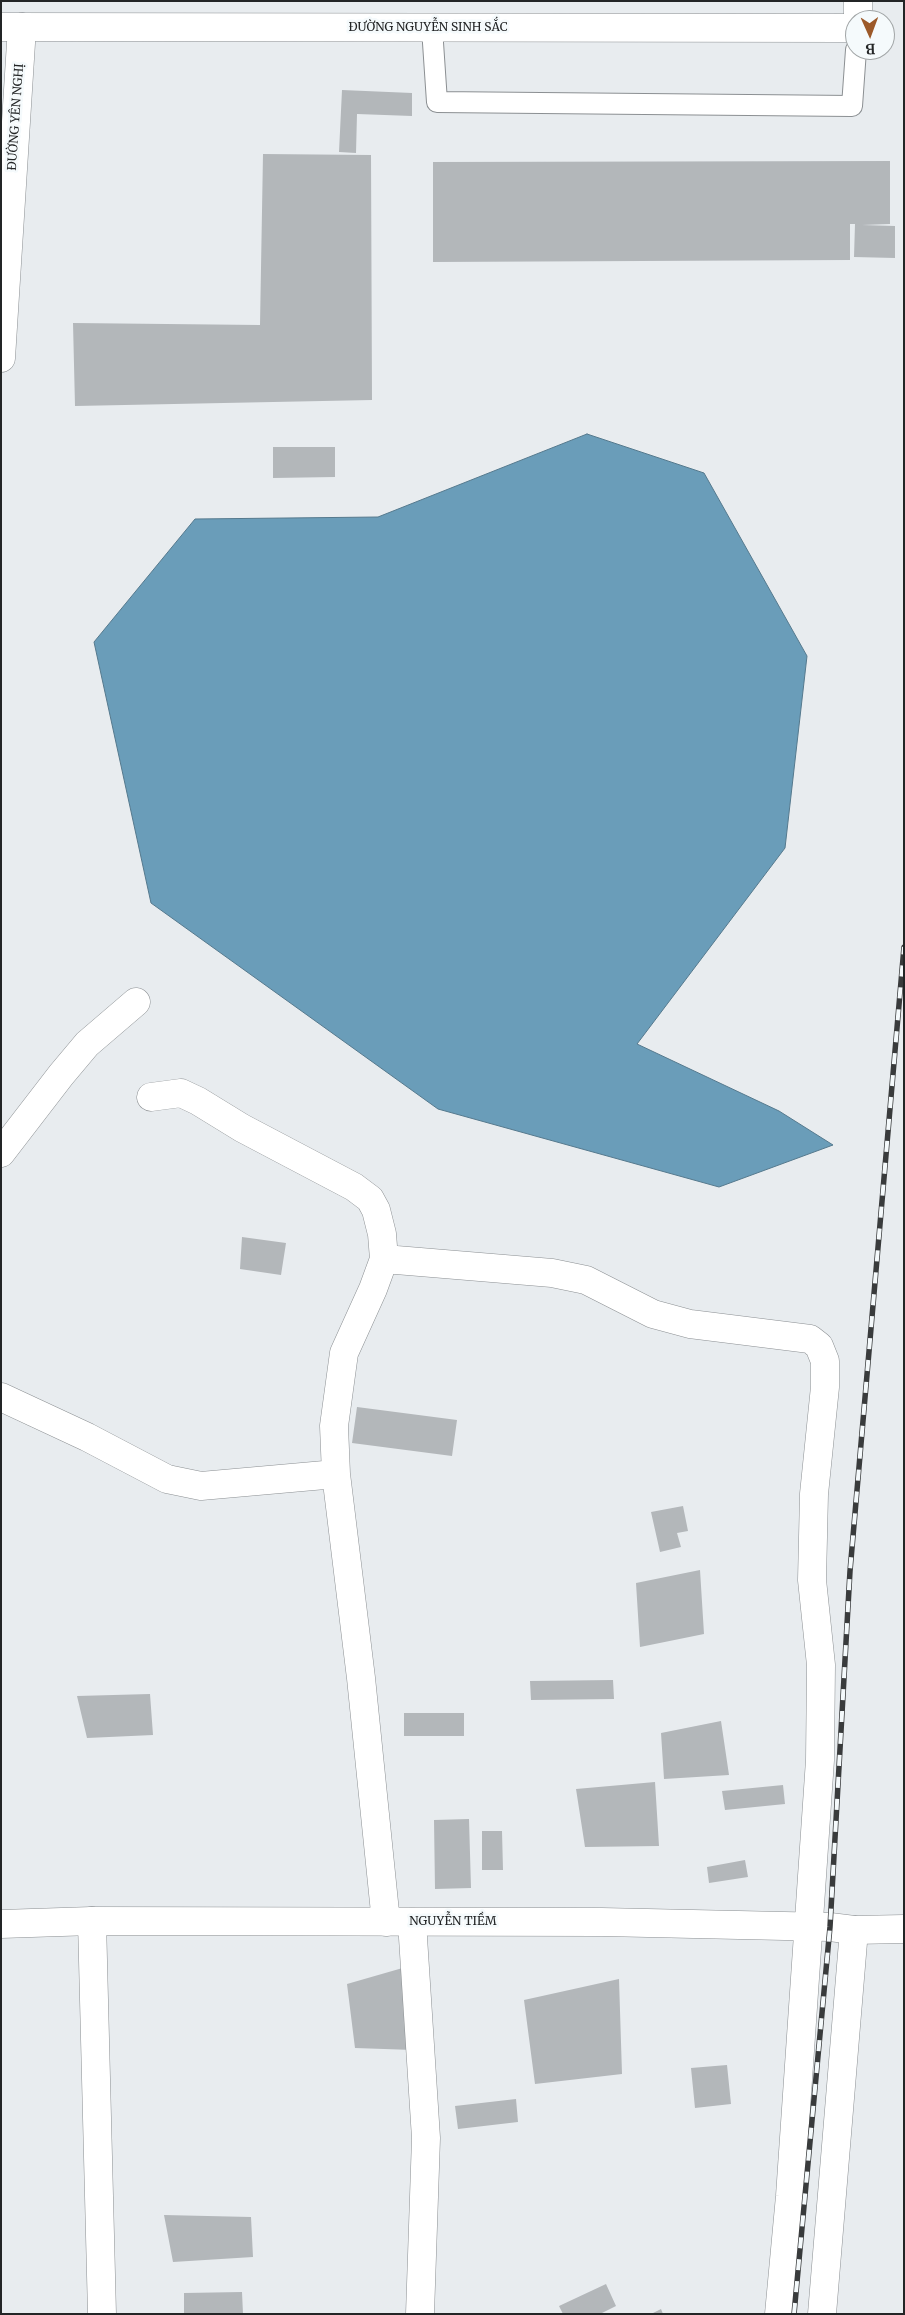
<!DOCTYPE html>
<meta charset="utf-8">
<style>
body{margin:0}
#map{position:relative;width:905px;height:2315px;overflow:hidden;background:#e8ecef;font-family:Merriweather,serif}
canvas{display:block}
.frame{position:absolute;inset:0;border:2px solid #232526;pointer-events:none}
.north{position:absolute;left:845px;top:10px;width:50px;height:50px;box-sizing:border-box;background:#f5fafc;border:1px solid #a1a5a6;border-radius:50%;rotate:178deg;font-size:14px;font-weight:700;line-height:20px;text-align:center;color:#232526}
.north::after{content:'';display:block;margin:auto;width:18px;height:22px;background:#9c5929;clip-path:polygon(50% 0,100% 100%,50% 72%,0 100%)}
</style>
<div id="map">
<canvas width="905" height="2315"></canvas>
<div class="frame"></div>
<div class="north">B</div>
</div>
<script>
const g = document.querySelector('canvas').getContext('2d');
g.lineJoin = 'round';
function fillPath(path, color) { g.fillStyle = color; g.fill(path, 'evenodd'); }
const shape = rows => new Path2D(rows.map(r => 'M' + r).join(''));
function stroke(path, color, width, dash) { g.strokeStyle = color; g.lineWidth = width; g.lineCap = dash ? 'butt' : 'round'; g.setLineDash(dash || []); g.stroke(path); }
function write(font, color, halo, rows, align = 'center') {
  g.font = font + ' Merriweather,serif'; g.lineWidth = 5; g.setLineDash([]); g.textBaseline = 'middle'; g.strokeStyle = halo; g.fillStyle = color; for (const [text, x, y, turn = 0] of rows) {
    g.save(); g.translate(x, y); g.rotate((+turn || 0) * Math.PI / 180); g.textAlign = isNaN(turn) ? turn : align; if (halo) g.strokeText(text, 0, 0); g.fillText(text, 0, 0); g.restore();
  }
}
const water = shape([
 [587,434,704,473,807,656,785,848,637,1044,779,1111,833,1145,719,1187,438,1109,151,903,94,642,195,519,378,517,587,434]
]);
const building = shape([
 [342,90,412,93,412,116,357,114,356,153,339,152],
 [263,154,371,155,372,400,75,406,73,323,260,325],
 [890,161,890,224,862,225,895,226,895,258,854,257,855,224,850,224,850,260,433,262,433,162],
 [273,447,335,447,335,477,273,478],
 [242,1237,286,1243,281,1275,240,1269],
 [357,1407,457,1420,452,1456,352,1443],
 [683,1506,688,1531,677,1533,681,1547,660,1552,651,1512],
 [700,1570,704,1634,640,1647,636,1583],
 [613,1680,614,1699,531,1700,530,1681],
 [150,1694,153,1735,87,1738,77,1696],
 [404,1713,464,1713,464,1736,404,1736],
 [721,1721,729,1775,664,1779,661,1733],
 [655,1782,659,1846,585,1847,576,1789],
 [783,1785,785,1804,725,1810,722,1791],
 [469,1819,471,1888,435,1889,434,1820],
 [482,1831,502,1831,503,1870,482,1870],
 [745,1860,748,1877,709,1883,707,1867],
 [413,1965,413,2050,355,2048,347,1984],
 [619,1979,622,2074,535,2084,524,2000],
 [727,2065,731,2104,695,2108,691,2068],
 [516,2099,518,2122,458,2129,455,2106],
 [164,2215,251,2217,253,2257,173,2262],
 [606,2284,616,2306,600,2314,563,2314,559,2306],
 [242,2292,243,2314,184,2314,184,2293],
 [661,2309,663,2314,651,2314]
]);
const lane = shape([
 [432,28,437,102,852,106,856,50]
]);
const street = shape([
 [1,358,22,27],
 [151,1097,181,1093,198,1101,242,1128,354,1187,370,1199,376,1210,382,1234,384,1259,373,1289,344,1353,334,1426,336,1474,361,1678,386,1922],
 [1,1153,61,1075,87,1044,136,1002],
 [384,1259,552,1273,586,1280,653,1314,690,1324,810,1339,819,1346,825,1361,825,1387,814,1494,812,1580,821,1665,820,1760,790,2196,779,2314],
 [1,1397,87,1437,167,1479,201,1486,336,1474],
 [92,1921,102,2314],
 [412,1922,426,2138,420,2314],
 [822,2314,854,1930]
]);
const secondary = shape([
 [858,20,858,1],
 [1,27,855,28],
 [1,1924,92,1921,602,1922,830,1927,854,1930,904,1929]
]);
const rail = shape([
 [794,2314,830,1927,850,1571,904,947]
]);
const streetNames = [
 ["ĐƯỜNG NGUYỄN SINH SẮC",428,28],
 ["ĐƯỜNG YÊN NGHỊ",16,117,-86],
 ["NGUYỄN TIỀM",453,1922]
];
fillPath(water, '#6a9db9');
stroke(water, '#55798d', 1);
fillPath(building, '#b3b7ba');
stroke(lane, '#8b8f92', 22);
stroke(street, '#8b8f92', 29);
stroke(secondary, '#8b8f92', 29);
stroke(lane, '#fff', 20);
stroke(street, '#fff', 28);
stroke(secondary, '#fff', 28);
stroke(rail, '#393b3c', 5.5);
stroke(rail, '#f5fafc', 4, [11]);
write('12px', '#232526', '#f5fafc', streetNames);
</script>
